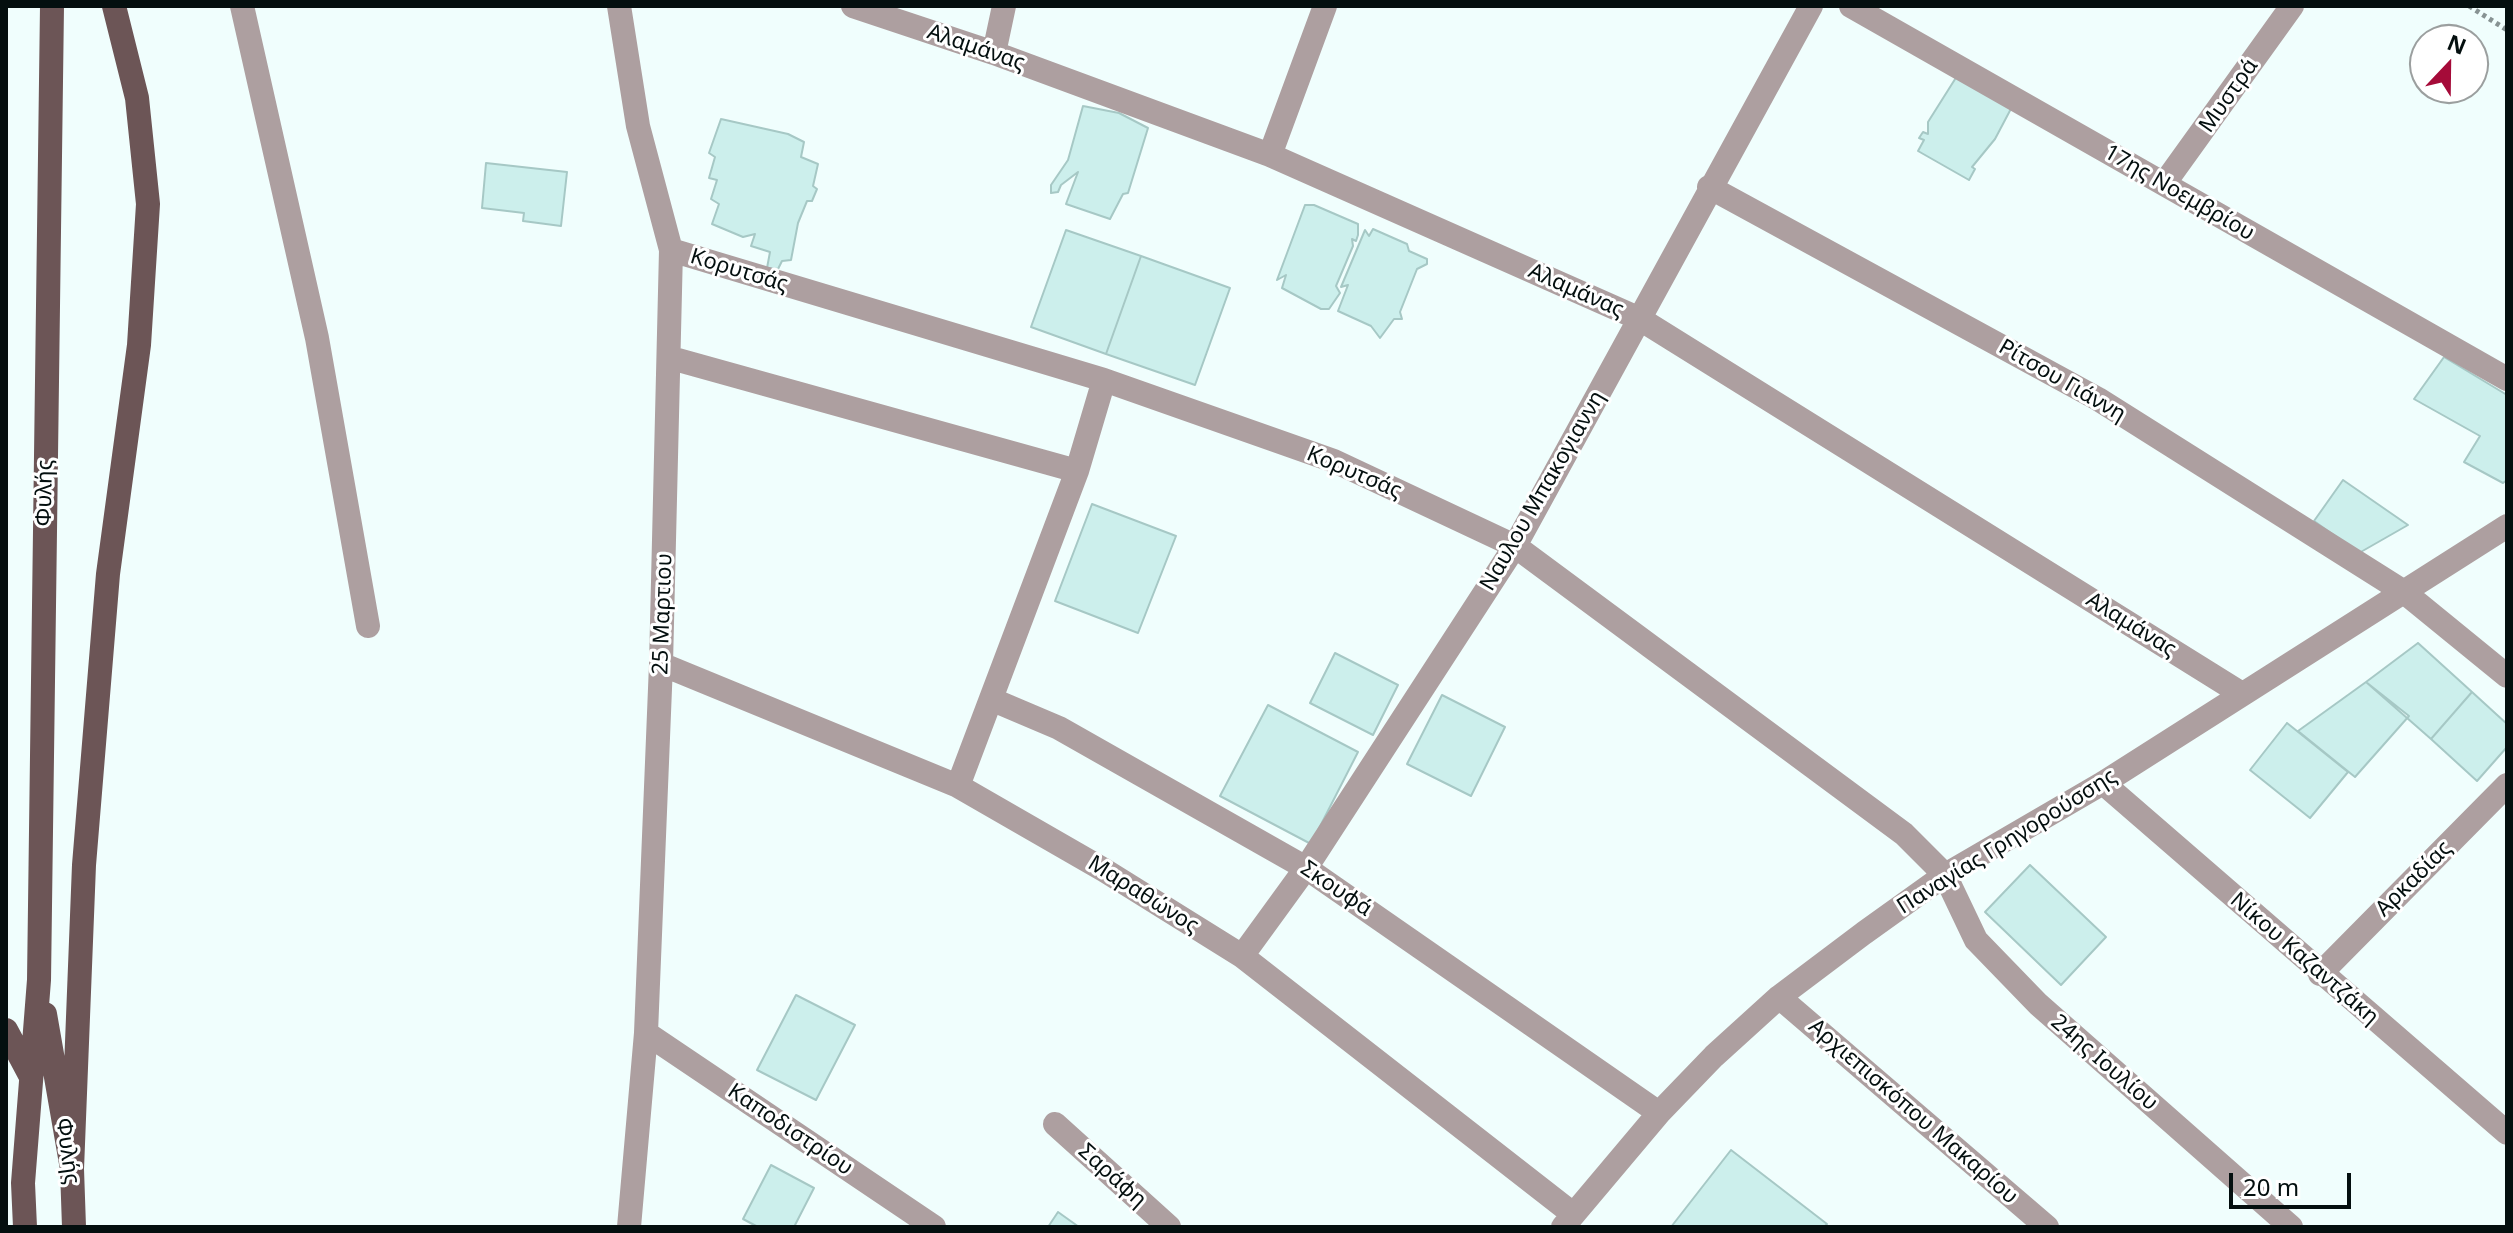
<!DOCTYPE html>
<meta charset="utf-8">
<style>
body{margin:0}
#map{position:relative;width:2513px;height:1233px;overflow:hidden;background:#f0fefd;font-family:"Noto Sans",sans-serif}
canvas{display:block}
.frame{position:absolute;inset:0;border:8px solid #040f0f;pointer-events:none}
.north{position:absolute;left:2409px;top:24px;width:80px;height:80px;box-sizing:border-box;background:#fff;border:2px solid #9b9f9f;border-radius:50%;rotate:22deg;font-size:22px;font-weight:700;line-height:32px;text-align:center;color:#040f0f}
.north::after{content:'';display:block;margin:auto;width:28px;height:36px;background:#a50b39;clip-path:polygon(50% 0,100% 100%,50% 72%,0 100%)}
.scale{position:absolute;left:2229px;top:1173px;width:122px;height:36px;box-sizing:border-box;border:4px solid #040f0f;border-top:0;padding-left:10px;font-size:24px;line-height:28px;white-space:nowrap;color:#040f0f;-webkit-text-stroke:6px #fff;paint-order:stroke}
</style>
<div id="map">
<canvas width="2513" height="1233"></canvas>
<div class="frame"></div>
<div class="north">N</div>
<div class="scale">20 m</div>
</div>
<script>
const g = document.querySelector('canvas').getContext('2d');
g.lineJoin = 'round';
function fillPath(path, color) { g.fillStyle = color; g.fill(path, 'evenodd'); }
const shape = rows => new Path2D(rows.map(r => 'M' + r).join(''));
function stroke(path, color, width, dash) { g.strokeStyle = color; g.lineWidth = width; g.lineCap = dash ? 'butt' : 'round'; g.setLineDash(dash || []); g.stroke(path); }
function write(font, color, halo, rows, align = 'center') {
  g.font = font + ' "Noto Sans",sans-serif'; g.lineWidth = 6; g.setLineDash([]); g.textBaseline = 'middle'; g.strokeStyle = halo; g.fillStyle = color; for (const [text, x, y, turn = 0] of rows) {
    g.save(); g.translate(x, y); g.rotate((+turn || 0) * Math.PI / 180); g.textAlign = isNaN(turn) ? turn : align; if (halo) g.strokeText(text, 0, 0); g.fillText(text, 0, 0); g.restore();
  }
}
const building = shape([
 [1957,76,2014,103,1995,139,1972,167,1975,169,1969,180,1918,151,1924,140,1919,138,1923,132,1928,134,1928,122,1957,76],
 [1083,106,1119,113,1148,128,1128,193,1123,194,1110,219,1066,204,1078,172,1061,185,1058,192,1051,193,1051,185,1068,160,1083,106],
 [721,119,788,134,804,142,801,157,818,164,813,186,817,189,812,201,807,201,798,223,791,260,782,261,778,269,767,268,770,252,751,246,755,234,743,237,712,224,719,204,711,199,717,180,709,178,715,157,709,153,721,119],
 [486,163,567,172,561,226,523,221,524,213,482,208,486,163],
 [1305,205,1314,205,1358,224,1358,235,1356,241,1352,239,1353,246,1336,286,1340,293,1329,309,1321,309,1282,288,1286,275,1277,280,1305,205],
 [1373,229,1407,244,1409,251,1427,259,1427,264,1417,269,1400,312,1402,319,1394,319,1380,338,1371,326,1338,311,1348,285,1341,287,1365,230,1369,236,1373,229],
 [1066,230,1141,256,1106,354,1031,327,1066,230],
 [1141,256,1230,288,1195,385,1106,354,1141,256],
 [2444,357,2507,395,2507,480,2503,483,2464,462,2480,436,2414,399,2444,357],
 [2343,480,2408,525,2359,553,2314,521,2343,480],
 [1092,504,1176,536,1138,633,1055,601,1092,504],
 [2418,643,2472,692,2431,739,2366,682,2418,643],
 [1335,653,1398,685,1373,735,1310,703,1335,653],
 [2366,682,2409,716,2355,777,2298,731,2366,682],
 [2472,692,2507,724,2507,747,2477,781,2431,739,2472,692],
 [1442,695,1505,727,1471,796,1407,764,1442,695],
 [1268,705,1358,752,1311,844,1220,796,1268,705],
 [2287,723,2348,772,2310,818,2250,770,2287,723],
 [2030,865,2106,937,2061,985,1985,912,2030,865],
 [796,995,855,1025,816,1100,757,1070,796,995],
 [1731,1150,1827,1224,1824,1227,1671,1227,1731,1150],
 [771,1165,814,1188,794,1227,758,1227,743,1219,771,1165],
 [1058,1212,1079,1227,1048,1227,1058,1212]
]);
const path = shape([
 [2469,6,2507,30]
]);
const minor = shape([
 [242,6,317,338,368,626],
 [619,6,638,126,671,250,661,664,646,1033,629,1227],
 [853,6,994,53,1270,155,1640,319,2242,694],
 [1851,6,2507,379],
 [994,53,1004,6],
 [1270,155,1325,6],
 [2164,184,2292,6],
 [1709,187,2098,399,2404,592,2507,676],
 [671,250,1104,380,1334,461,1515,546,1904,834,1945,875,1976,940,2038,1004,2291,1227],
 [671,358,1077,471],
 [661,664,958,786,1104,870,1242,956,1573,1214],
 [993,700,1059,728,1306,868,1659,1113],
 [2103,783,2507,1133],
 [958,786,1077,471,1104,380],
 [1242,956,1306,868,1515,546,1811,6],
 [2320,974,2507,785],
 [1779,997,2047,1227],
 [646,1033,934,1227],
 [1055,1124,1169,1227],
 [1563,1227,1659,1113,1714,1056,1779,997,1864,933,1945,875,2103,783,2507,526]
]);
const major = shape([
 [45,1014,72,1169,74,1227],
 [6,1030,30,1075],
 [72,1169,84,865,108,574,139,345,148,204,137,98,114,6],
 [25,1227,23,1183,39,980,52,6]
]);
const streetNames = [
 ["Αλαμάνας",976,48,19],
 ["Μυστρά",2229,96,-55],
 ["17ης Νοεμβρίου",2179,193,30],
 ["Κορυτσάς",739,271,17],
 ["Αλαμάνας",1576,291,24],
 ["Ρίτσου Γιάννη",2062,381,30],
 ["Κορυτσάς",1354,473,23],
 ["Ναυλου Μπακογιαννη",1543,491,-60],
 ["Φυλής",45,493,-89],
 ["25 Μαρτιου",663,614,-88],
 ["Αλαμάνας",2131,625,32],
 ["Παναγίας Γρηγορούσσης",2007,842,-32],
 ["Αρκαδίας",2414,879,-45],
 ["Σκουφά",1336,889,34],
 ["Μαραθώνος",1143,895,32],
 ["Νίκου Καζαντζάκη",2304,959,41],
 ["24ης Ιουλίου",2104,1063,41],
 ["Αρχιεπισκόπου Μακαρίου",1913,1112,41],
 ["Καποδιστρίου",790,1130,34],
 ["Φυλής",67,1151,82],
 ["Σαράφη",1112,1176,42]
];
fillPath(building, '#ccefec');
stroke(building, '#a6c8c5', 2);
stroke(path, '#879393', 5, [4, 4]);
stroke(minor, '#ad9fa0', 24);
stroke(major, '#6c5556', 24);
write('22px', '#040f0f', '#fff', streetNames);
</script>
